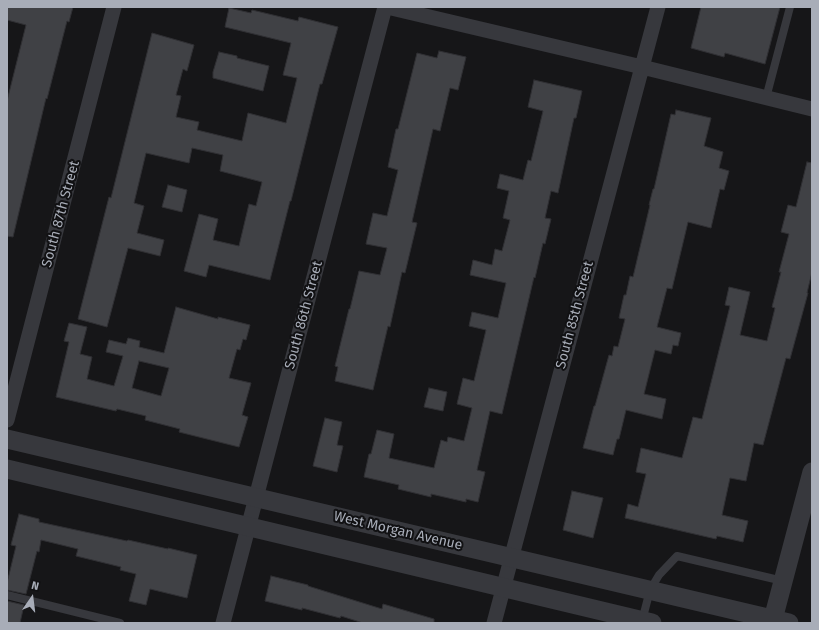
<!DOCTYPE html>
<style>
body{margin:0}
#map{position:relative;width:819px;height:630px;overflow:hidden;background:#161618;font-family:"Fira Sans",sans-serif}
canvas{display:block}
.frame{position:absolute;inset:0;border:8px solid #a8adb8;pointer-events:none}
.north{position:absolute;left:12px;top:578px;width:40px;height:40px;-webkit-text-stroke:3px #111113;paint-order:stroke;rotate:14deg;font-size:11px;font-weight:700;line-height:16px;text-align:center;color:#a8adb8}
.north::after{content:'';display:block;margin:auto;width:14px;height:18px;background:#a8adb8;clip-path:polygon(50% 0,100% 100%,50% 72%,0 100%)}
</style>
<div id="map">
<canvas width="819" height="630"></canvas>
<div class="frame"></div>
<div class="north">N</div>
</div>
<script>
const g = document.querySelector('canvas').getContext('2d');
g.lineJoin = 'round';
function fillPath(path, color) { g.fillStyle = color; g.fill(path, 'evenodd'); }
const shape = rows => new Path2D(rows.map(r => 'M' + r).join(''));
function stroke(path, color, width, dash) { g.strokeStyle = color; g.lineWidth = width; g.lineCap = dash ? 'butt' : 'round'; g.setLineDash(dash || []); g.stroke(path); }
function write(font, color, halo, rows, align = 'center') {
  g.font = font + ' "Fira Sans",sans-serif'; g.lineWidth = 4; g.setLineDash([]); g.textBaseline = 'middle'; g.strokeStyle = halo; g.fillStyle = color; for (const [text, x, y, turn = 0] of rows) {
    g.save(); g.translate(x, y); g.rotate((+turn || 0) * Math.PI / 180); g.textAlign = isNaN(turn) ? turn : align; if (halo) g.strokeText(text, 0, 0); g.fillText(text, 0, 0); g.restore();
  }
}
const building = shape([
 [7,7,73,7,69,22,67,21,47,99,46,98,13,237,7,236,7,101,26,25,7,20,7,7],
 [701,7,780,7,765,64,725,53,724,57,691,48,701,7],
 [229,8,251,13,252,10,298,21,299,17,338,27,322,84,320,84,291,201,290,201,270,280,209,265,206,277,184,271,199,214,218,219,213,240,239,246,249,204,256,206,262,182,220,171,223,155,192,148,189,163,146,153,134,203,144,206,137,233,164,240,160,256,128,248,107,327,78,319,109,197,111,198,152,33,194,45,187,71,183,69,176,95,181,96,176,117,199,122,197,130,242,141,248,113,286,123,297,78,283,75,291,43,225,27,229,8],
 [439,51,466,57,458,90,450,88,440,131,433,129,412,222,417,223,405,273,402,272,390,327,388,326,373,390,335,381,338,367,335,366,349,309,350,309,359,271,380,275,387,248,366,244,373,213,387,216,398,170,388,167,396,129,398,129,417,53,437,58,439,51],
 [219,52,237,56,237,58,269,66,263,91,213,78,213,72,219,52],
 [534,80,582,91,576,118,574,118,558,193,551,191,545,218,551,219,545,244,543,243,535,278,534,277,502,414,490,411,477,470,485,472,478,502,466,499,466,502,431,494,431,497,398,489,399,485,364,477,369,454,371,454,377,430,394,434,389,458,434,468,441,440,447,442,448,437,464,441,472,408,457,404,463,378,474,381,486,330,469,326,472,312,498,318,506,283,470,275,473,260,492,265,495,249,502,251,510,220,503,218,509,191,497,188,500,174,523,180,528,160,531,161,543,111,528,107,534,80],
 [676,110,711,118,704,146,723,152,719,168,729,171,724,190,720,189,711,228,688,222,672,289,667,288,657,327,681,333,678,346,673,345,671,354,655,350,644,394,666,399,662,419,626,410,619,439,617,439,613,455,583,448,594,406,595,406,609,355,612,356,614,346,618,347,625,319,619,318,624,295,626,295,630,276,633,277,650,205,649,205,653,189,654,189,671,114,675,115,676,110],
 [807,162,812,163,812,272,807,293,808,293,790,359,786,358,763,445,754,443,746,481,730,478,722,515,748,521,743,542,717,536,716,539,625,518,628,504,638,507,646,474,636,472,641,448,682,458,693,417,702,419,730,306,725,305,729,287,750,292,740,335,767,341,775,308,772,307,781,272,779,272,789,234,781,232,788,205,796,207,807,162],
 [168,185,187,190,182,212,162,207,168,185],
 [176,307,218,319,218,317,250,325,246,340,243,339,240,350,237,349,229,378,251,383,242,415,248,417,239,447,179,432,180,429,145,420,146,416,117,409,116,411,56,397,69,342,64,341,69,323,87,327,80,354,92,357,87,379,114,386,123,356,106,352,109,340,126,344,128,338,140,341,139,347,164,353,176,307],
 [139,361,169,368,161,396,132,388,139,361],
 [429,388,447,392,443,411,424,407,429,388],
 [325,418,342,422,337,445,343,446,337,472,313,466,325,418],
 [572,491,603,498,593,538,563,530,572,491],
 [19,514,39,519,39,522,127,541,128,540,168,549,168,548,197,555,187,598,150,589,146,605,129,601,136,574,120,570,121,567,76,556,78,549,41,540,39,552,37,551,26,594,7,590,7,583,16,546,11,545,19,514],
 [271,576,308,585,308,586,382,609,383,604,434,619,434,623,363,623,341,616,340,618,302,608,302,610,265,601,271,576],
 [7,601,24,605,20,623,7,623,7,601]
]);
const service = shape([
 [766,98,790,7],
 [7,595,120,623],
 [642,621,650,590,659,575,677,556,783,581]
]);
const minor = shape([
 [387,7,642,67,812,109],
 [7,420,114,7],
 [223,623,385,7],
 [494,623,658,7]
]);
const tertiary = shape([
 [7,439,789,623],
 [7,469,652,623],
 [772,623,812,472]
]);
const streetNames = [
 ["South 87th Street",61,214,-75],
 ["South 86th Street",304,315,-75],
 ["South 85th Street",575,315,-75],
 ["West Morgan Avenue",398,531,13]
];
fillPath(building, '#404145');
stroke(building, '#303034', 1);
stroke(service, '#37383d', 8);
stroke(minor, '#37383d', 15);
stroke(tertiary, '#37383d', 19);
write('14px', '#a8adb8', '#111113', streetNames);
</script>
